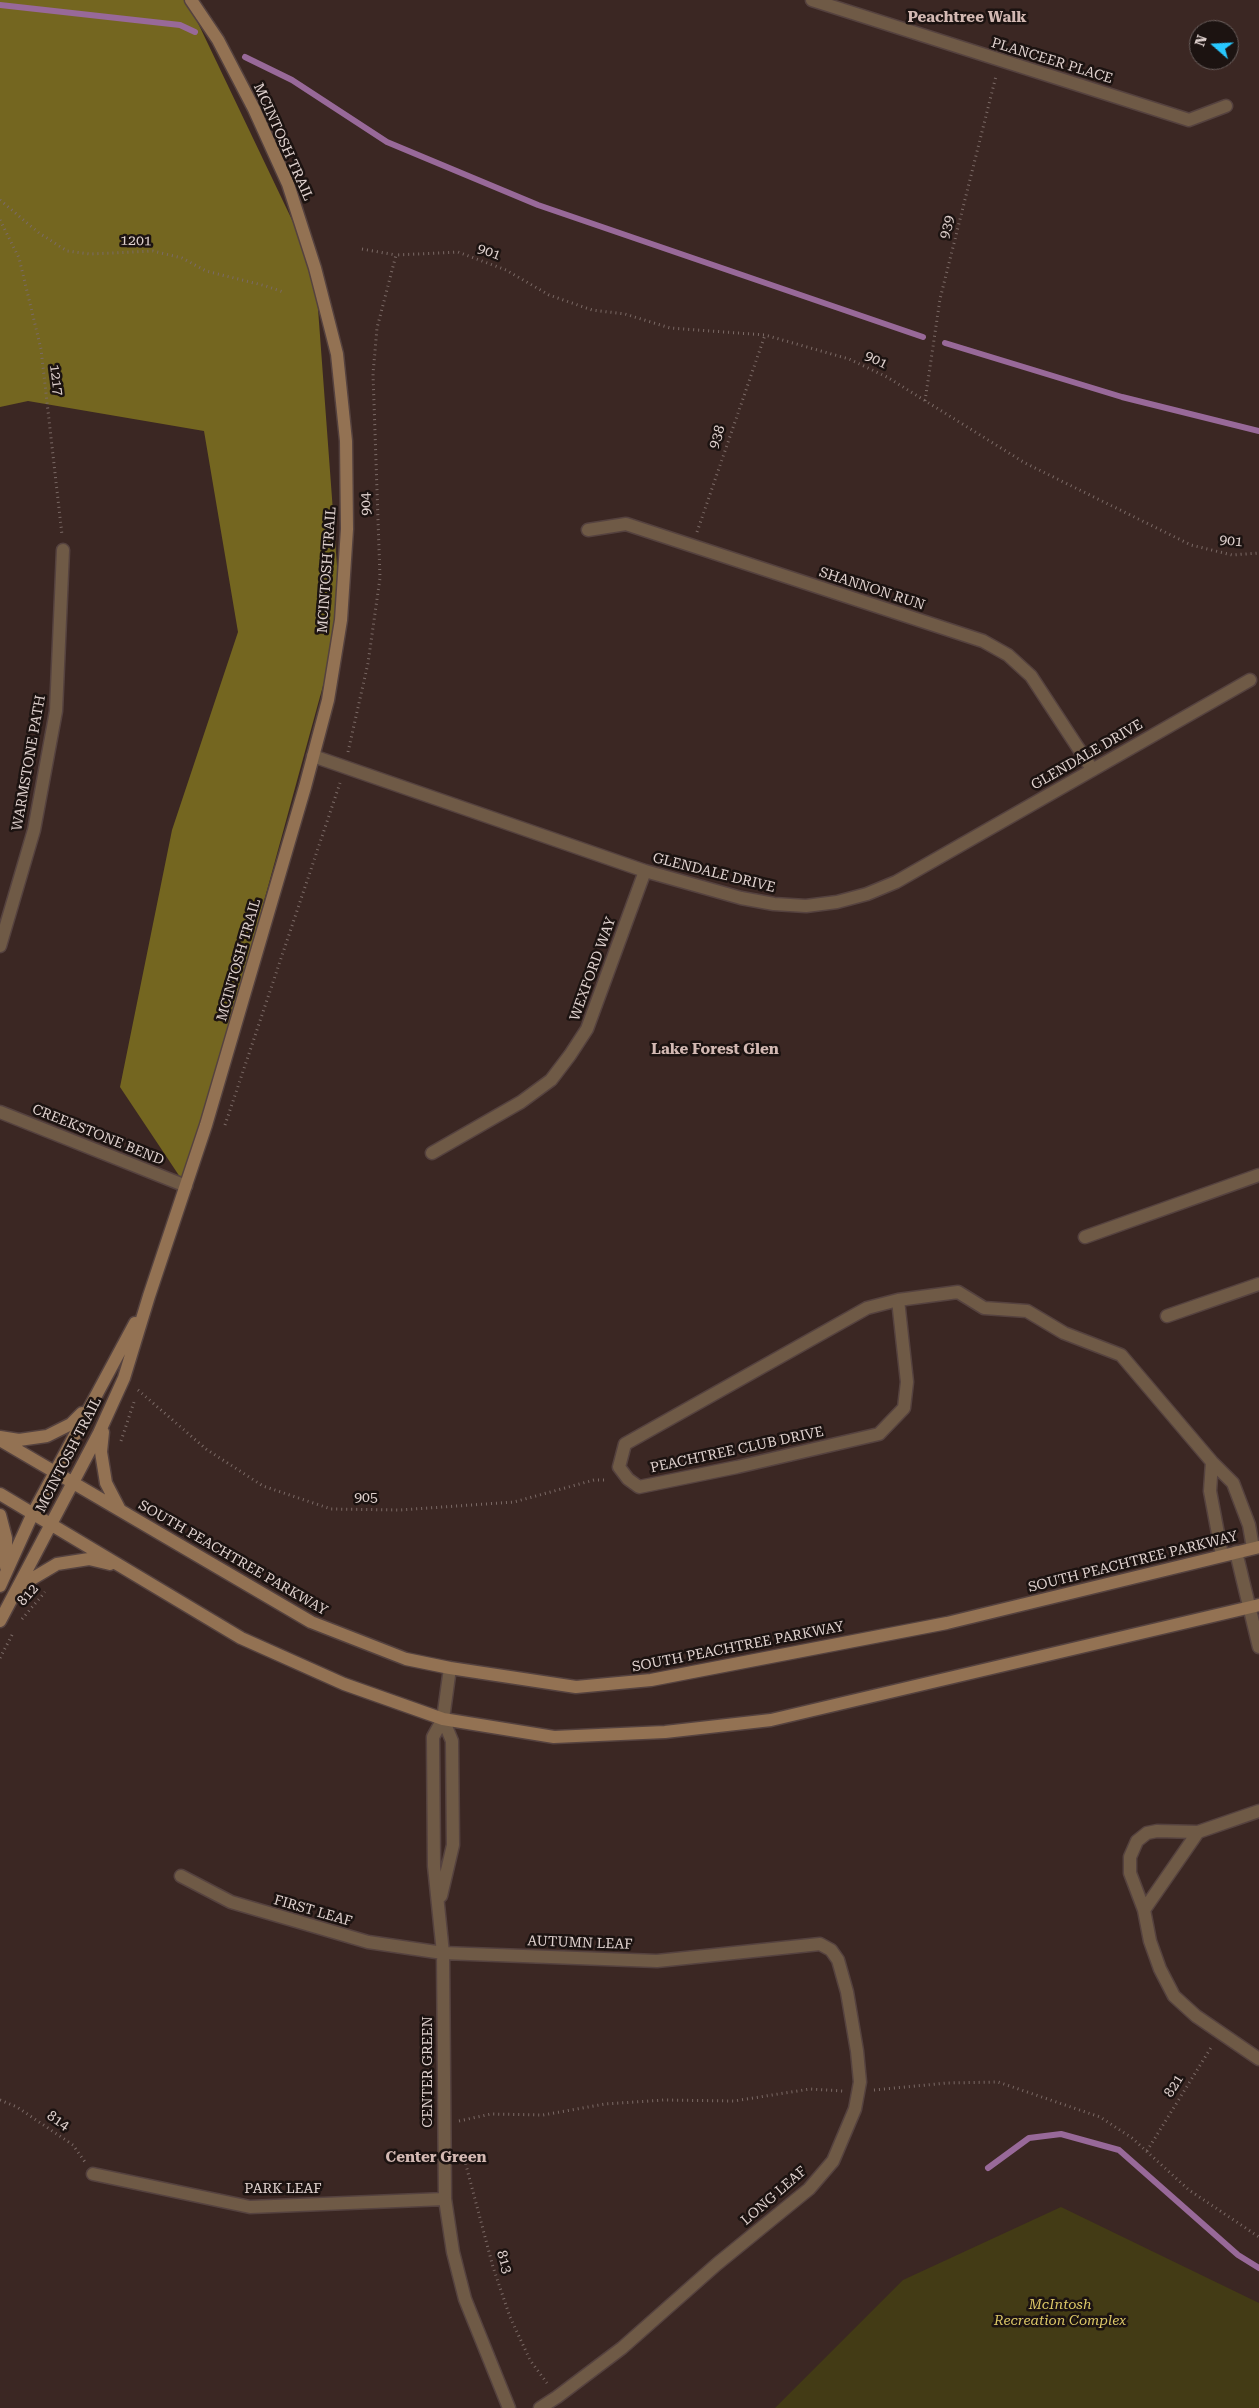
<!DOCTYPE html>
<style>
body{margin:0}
#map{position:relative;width:1259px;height:2408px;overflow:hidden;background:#3b2723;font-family:"Roboto Serif",serif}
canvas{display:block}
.north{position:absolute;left:1189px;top:20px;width:50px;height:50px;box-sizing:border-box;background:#1c1311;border:1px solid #6a5f5d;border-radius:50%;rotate:289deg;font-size:14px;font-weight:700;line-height:20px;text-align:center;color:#e0d2cf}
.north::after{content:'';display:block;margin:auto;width:18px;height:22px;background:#28c8ff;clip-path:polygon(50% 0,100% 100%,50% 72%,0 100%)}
</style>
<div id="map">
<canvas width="1259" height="2408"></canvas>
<div class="north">N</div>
</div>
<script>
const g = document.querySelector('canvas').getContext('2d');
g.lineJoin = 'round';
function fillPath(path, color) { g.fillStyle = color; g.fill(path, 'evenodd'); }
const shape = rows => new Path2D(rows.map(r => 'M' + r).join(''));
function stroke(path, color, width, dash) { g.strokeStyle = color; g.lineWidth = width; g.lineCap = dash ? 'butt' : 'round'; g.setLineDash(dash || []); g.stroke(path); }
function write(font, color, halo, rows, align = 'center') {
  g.font = font + ' "Roboto Serif",serif'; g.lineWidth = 5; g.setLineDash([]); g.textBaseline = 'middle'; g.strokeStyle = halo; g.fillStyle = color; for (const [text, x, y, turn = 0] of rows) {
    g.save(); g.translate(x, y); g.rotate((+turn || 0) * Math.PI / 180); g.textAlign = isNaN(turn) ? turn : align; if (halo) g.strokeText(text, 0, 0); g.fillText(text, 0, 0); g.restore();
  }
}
const green = shape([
 [1061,2207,1259,2303,1259,2408,775,2408,903,2280]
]);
const forest = shape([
 [0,0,187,0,315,268,341,620,186,1186,120,1087,172,830,238,632,204,431,28,401,0,407]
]);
const stream = shape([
 [0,5,180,25,195,32],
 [245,57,292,80,387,142,538,205,923,337],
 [945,343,1122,397,1259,431],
 [988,2168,1029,2138,1061,2134,1119,2150,1238,2255,1259,2268]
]);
const path = shape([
 [0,200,39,233,67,251,90,254,153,251,182,258,206,271,266,286,283,292],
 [0,220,19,258,41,349,62,535],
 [362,249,396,255],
 [925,401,940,299,996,76],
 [697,532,765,335],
 [348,752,368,663,380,578,373,374,377,328,396,255,458,252,506,270,549,295,592,310,625,314,670,328,765,335,849,359,887,377,1025,463,1191,545,1232,555,1259,553],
 [225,1125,340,783],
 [138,1390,206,1449,263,1486,331,1509,400,1510,514,1502,594,1480,607,1480],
 [121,1441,135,1399],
 [22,1619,45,1592],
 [0,1658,13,1633],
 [874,2090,947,2083,998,2082,1100,2117,1132,2138,1189,2190,1259,2237],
 [0,2100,17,2107,73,2145,85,2162],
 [459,2121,491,2114,543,2115,605,2104,664,2100,734,2101,810,2089,843,2091],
 [1147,2151,1212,2046],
 [463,2154,493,2267,510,2317,530,2360,547,2383]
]);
const street = shape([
 [812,0,1189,120,1226,106],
 [588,530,626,524,983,641,1008,655,1031,676,1092,769],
 [313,756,645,871,741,898,774,904,806,906,837,902,867,894,896,882,1250,680],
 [0,946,34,830,56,711,63,550],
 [0,1112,186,1186],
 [432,1153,521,1102,551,1080,570,1055,587,1029,645,871],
 [1085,1237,1259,1175],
 [898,1300,867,1308,625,1444,619,1467,628,1479,639,1487,737,1467,879,1434,904,1408,907,1382,898,1300,958,1292,984,1308,1027,1311,1064,1333,1121,1355,1212,1462,1233,1483,1249,1525,1253,1548],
 [1167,1316,1259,1284],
 [1212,1462,1210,1491,1222,1555],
 [1236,1552,1259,1647],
 [450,1668,443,1719,433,1737,434,1866,443,1953,445,2199,453,2252,465,2299,509,2408],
 [1259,1811,1198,1832,1157,1831,1147,1833,1137,1841,1130,1857,1130,1873,1144,1910,1150,1941,1160,1969,1174,1996,1196,2016,1259,2059],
 [181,1876,231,1902,368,1942,443,1953,657,1961,820,1944,831,1950,838,1960,847,1992,857,2051,860,2082,855,2109,833,2161,809,2189,717,2264,622,2348,557,2397,540,2408],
 [441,1896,453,1845,452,1741,443,1719],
 [1144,1910,1198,1832],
 [93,2174,250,2207,445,2199]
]);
const secondary = shape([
 [103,1432,101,1452,106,1483,120,1510],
 [0,1437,19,1440,47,1436,71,1424,82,1413],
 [0,1440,311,1622,406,1659,450,1668,576,1687,651,1680,947,1623,1259,1547],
 [0,1494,241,1638,344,1684,443,1719,554,1737,665,1732,771,1720,1259,1605],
 [0,1515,6,1538,6,1567],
 [0,1586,33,1513,135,1323],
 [20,1590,30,1580,57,1564,89,1559,110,1564],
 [0,1621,99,1433,124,1378,149,1296,206,1125,305,787,328,700,341,620,347,529,346,441,337,354,315,268,288,184,254,109,218,40,191,0]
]);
const streetNames = [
 ["PLANCEER PLACE",1052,61,17],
 ["MCINTOSH TRAIL",283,142,66],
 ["939",947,227,-76],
 ["1201",136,241,1],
 ["901",489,252,20],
 ["901",876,360,26],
 ["1217",56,380,83],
 ["938",717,437,-71],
 ["904",366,504,-92],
 ["901",1231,541,6],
 ["MCINTOSH TRAIL",327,570,-86],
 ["SHANNON RUN",872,589,18],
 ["GLENDALE DRIVE",1087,755,-30],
 ["WARMSTONE PATH",29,763,-80],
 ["GLENDALE DRIVE",714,873,14],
 ["MCINTOSH TRAIL",239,960,-74],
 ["WEXFORD WAY",593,969,-70],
 ["CREEKSTONE BEND",98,1135,22],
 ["PEACHTREE CLUB DRIVE",737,1450,-12],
 ["MCINTOSH TRAIL",69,1455,-63],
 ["905",366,1498],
 ["SOUTH PEACHTREE PARKWAY",233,1558,30],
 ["SOUTH PEACHTREE PARKWAY",1133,1562,-14],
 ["812",28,1595,-49],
 ["SOUTH PEACHTREE PARKWAY",738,1647,-11],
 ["FIRST LEAF",313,1911,16],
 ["AUTUMN LEAF",580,1943,2],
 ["CENTER GREEN",428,2072,-90],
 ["821",1174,2086,-58],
 ["814",58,2121,34],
 ["PARK LEAF",283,2189],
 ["LONG LEAF",774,2196,-41],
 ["813",504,2262,73]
];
const parkNames = [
 ["McIntosh",1060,2305],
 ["Recreation Complex",1060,2321]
];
const neighbourhoodNames = [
 ["Peachtree Walk",967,18],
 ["Lake Forest Glen",715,1050],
 ["Center Green",436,2158]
];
fillPath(green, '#433b15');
fillPath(forest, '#746620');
stroke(stream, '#986999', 6);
stroke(street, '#55423f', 15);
stroke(secondary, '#55423f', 15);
stroke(path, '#7b6a66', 3, [1, 4]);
stroke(street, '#6f5a46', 12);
stroke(secondary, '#937253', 12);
write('14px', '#e0d2cf', '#1c1311', streetNames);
write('italic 14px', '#dcc767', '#1c1311', parkNames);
write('bold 15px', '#d3b9b3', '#1c1311', neighbourhoodNames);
</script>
